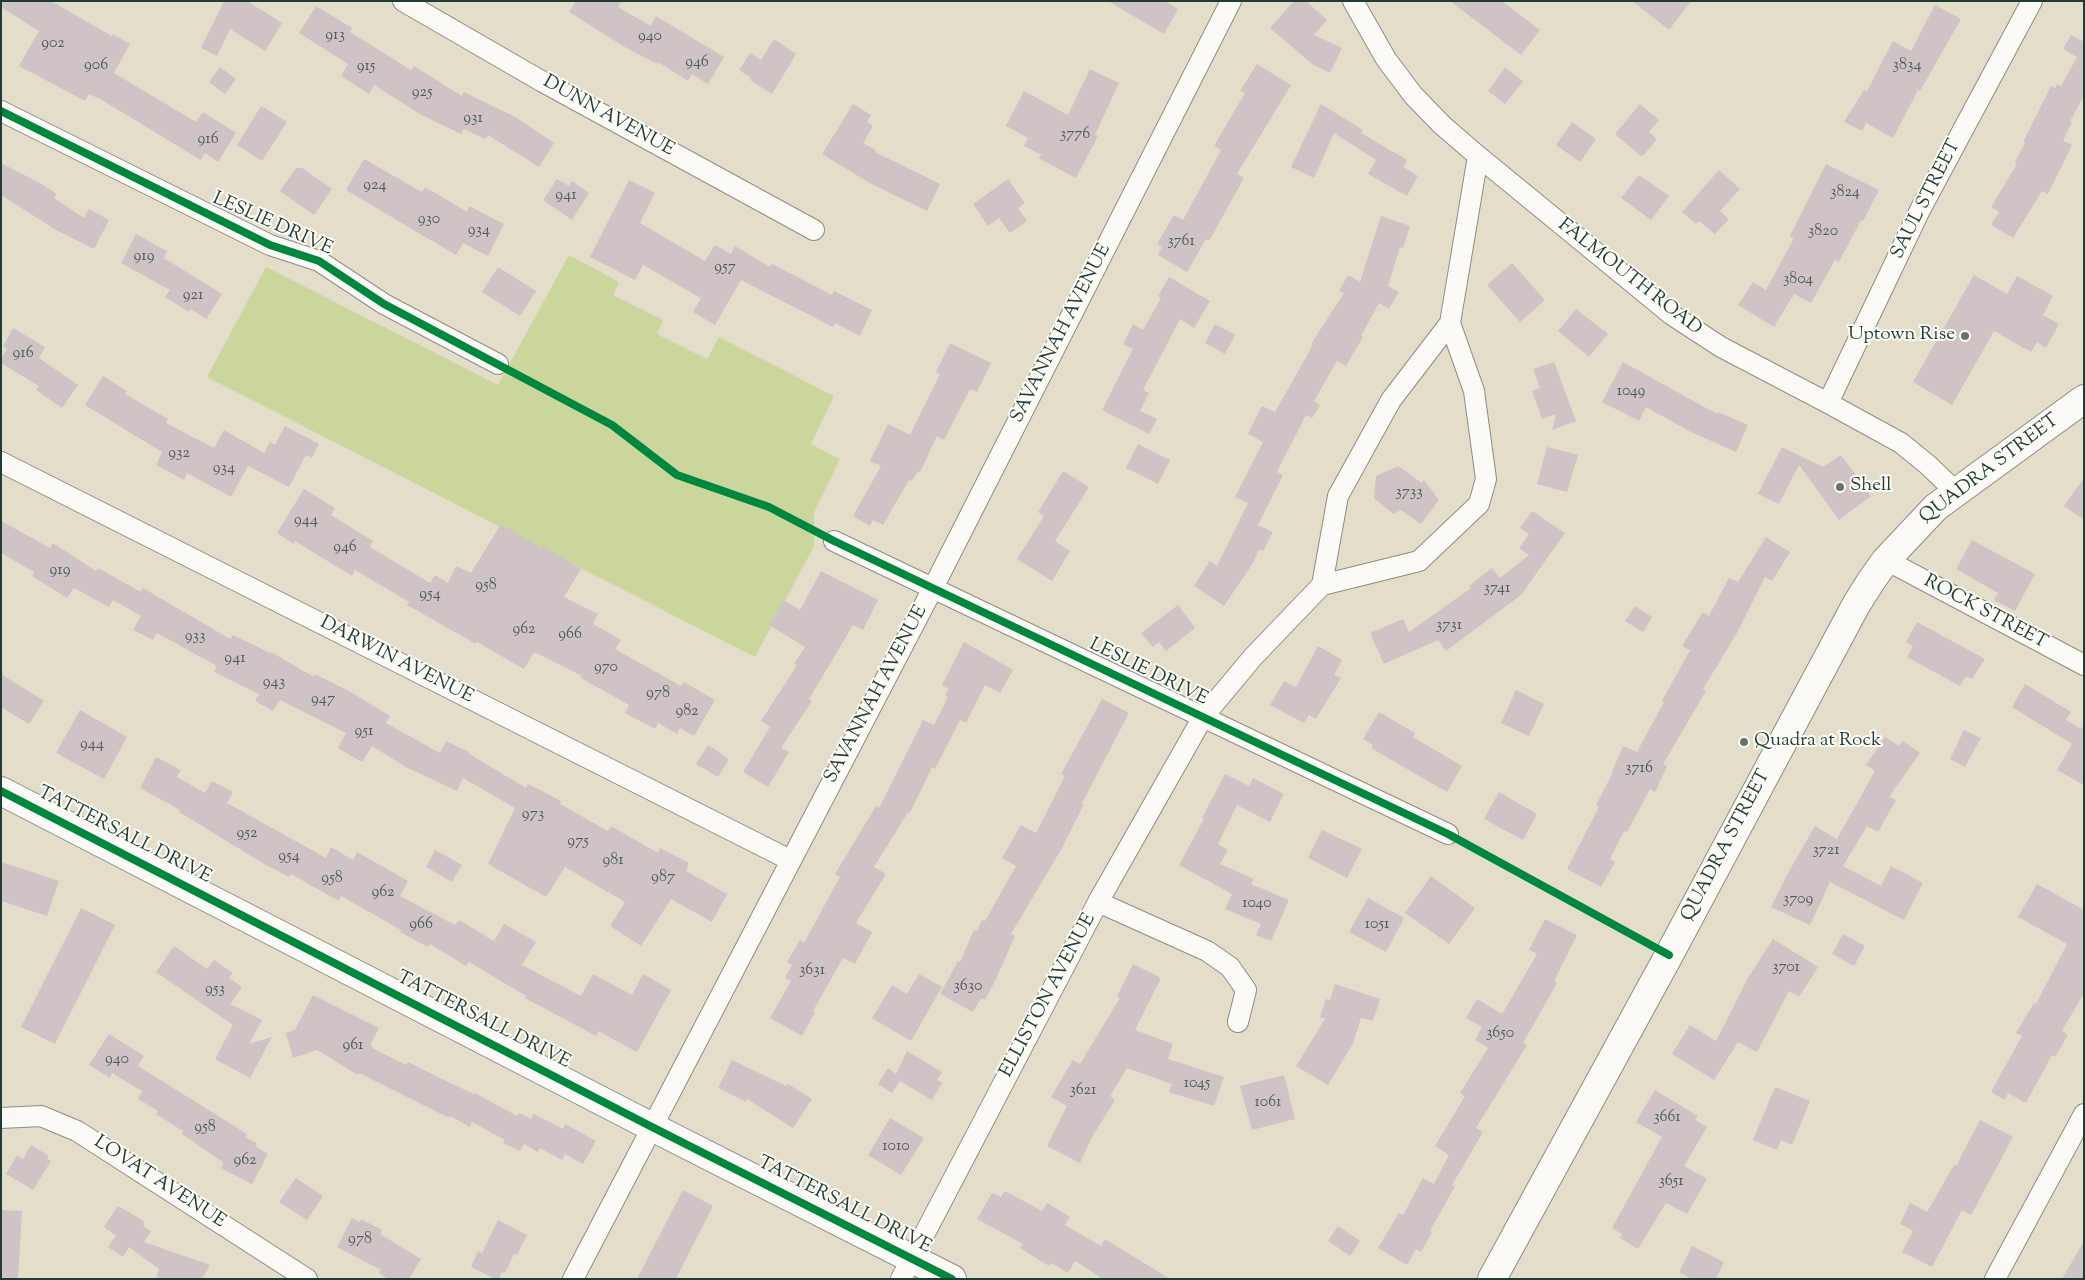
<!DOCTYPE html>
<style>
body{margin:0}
#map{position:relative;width:2085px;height:1280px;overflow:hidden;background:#e4ddca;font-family:"Sorts Mill Goudy",serif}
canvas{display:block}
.frame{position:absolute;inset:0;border:2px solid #1f3d34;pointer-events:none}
</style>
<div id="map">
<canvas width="2085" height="1280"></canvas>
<div class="frame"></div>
</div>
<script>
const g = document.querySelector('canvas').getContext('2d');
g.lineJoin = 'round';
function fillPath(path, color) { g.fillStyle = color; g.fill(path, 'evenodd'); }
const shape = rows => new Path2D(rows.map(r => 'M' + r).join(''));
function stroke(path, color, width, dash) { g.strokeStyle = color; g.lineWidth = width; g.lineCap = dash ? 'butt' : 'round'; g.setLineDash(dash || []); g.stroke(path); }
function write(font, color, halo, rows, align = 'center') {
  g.font = font + ' "Sorts Mill Goudy",serif'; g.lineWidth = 4; g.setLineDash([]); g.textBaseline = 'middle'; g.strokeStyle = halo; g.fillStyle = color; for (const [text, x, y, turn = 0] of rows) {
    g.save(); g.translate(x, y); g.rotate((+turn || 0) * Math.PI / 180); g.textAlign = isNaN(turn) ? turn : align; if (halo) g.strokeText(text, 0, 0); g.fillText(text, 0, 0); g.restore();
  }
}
const green = shape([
 [569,255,619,282,613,295,663,320,657,334,707,359,719,337,834,396,811,444,840,459,814,512,814,546,755,657,207,377,266,267,498,385]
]);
const building = shape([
 [1,1,51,1,112,36,113,34,130,44,114,73,196,122,203,112,236,133,218,162,205,153,201,160,100,99,89,94,85,101,19,66,39,31,1,7],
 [224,1,247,1,282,23,265,51,230,29,217,56,201,48],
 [576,1,622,1,618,7,651,26,656,16,724,57,708,84,692,74,688,81,658,62,657,64,623,46,569,12],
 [1108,1,1165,1,1178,9,1164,34],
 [1294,1,1306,1,1327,20,1314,35,1342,48,1330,73,1312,64,1270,28],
 [1450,1,1502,1,1540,30,1521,55],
 [1632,1,1691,1,1669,30],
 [1935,5,1961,19,1920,91,1918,90,1893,138,1866,123,1862,131,1844,122,1864,90,1867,91,1893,41,1911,51],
 [316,6,352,28,350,32,411,70,414,66,462,96,464,92,517,118,554,143,539,167,488,135,485,139,464,129,461,134,420,114,374,85,369,94,341,76,348,64,299,33],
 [2071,35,2084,42,2084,96,2070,121,2072,122,2063,141,2072,145,2048,194,2042,191,2013,238,1991,225,1999,212,1991,207,2017,164,2015,162,2025,143,2023,142,2051,86,2055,88,2057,84,2061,86,2077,57,2063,49],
 [774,39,796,54,772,94,750,80,751,78,739,70,750,53,761,60],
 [1257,64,1291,85,1237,174,1244,178,1209,241,1206,239,1187,272,1158,255,1162,247,1157,244,1174,215,1183,220,1221,150,1214,146,1245,93,1240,91],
 [220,67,236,79,225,94,209,82],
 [1505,68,1523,81,1505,104,1488,91],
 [1090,69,1119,83,1095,135,1098,136,1076,178,1038,158,1042,155,1024,146,1028,138,1006,126,1024,91,1068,115],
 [853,104,871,115,867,122,873,126,863,143,876,150,875,152,940,184,927,211,868,182,822,154],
 [1321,104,1363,130,1361,133,1407,160,1403,167,1418,176,1407,196,1368,174,1376,160,1334,133,1314,178,1291,167],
 [1640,104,1659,120,1649,132,1657,139,1642,157,1615,134],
 [261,106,287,122,262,161,237,145],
 [1572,122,1596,139,1580,162,1556,145],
 [364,159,422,192,425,187,467,212,469,206,504,224,488,256,463,243,456,255,346,190],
 [1,163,40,183,57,194,54,198,84,218,89,209,109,220,94,249,56,230,1,195],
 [1826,164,1879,190,1863,221,1861,220,1839,262,1835,260,1811,303,1794,294,1774,327,1738,305,1753,282,1766,290,1794,238,1790,236],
 [296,168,302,168,332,189,314,215,280,191],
 [1719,170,1740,189,1720,211,1729,219,1715,234,1699,221,1696,224,1682,212],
 [1639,175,1669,196,1651,220,1621,198],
 [557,179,569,186,572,181,589,193,572,220,543,200],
 [1008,179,1025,203,1018,208,1027,221,1010,233,999,218,988,226,973,204],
 [629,180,655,193,640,223,705,261,715,245,731,254,735,246,770,267,772,264,832,295,834,291,872,310,860,336,835,323,833,327,741,280,715,325,693,312,701,298,643,265,635,280,590,257],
 [1381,216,1410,226,1403,248,1400,247,1388,286,1399,292,1389,309,1379,303,1361,336,1363,337,1346,366,1337,361,1314,401,1320,405,1312,418,1306,415,1277,472,1283,475,1258,525,1273,532,1263,551,1259,549,1253,563,1224,606,1194,586,1210,561,1217,566,1248,503,1235,497,1263,442,1248,434,1262,406,1275,412,1313,345,1311,344,1344,293,1339,291,1348,275,1360,282],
 [136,234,167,251,164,258,222,294,206,319,191,309,189,312,165,297,170,290,121,263],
 [1512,263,1545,300,1520,322,1487,285],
 [498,267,536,291,520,316,482,292],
 [1974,275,2007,294,2017,276,2053,296,2043,315,2059,324,2046,348,2037,342,2031,352,1994,331,1952,405,1913,382],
 [1169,277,1210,301,1194,328,1180,319,1143,390,1149,393,1140,411,1157,419,1149,434,1102,410,1133,349,1123,344,1133,324,1143,330,1161,298,1158,296],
 [1576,309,1608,334,1589,357,1558,331],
 [1215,324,1235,335,1225,354,1205,343],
 [13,328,45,347,39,358,78,385,62,408,36,390,39,386,1,363,1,359,7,349,3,346],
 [950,343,991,363,977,392,970,389,944,440,937,436,920,472,918,471,912,481,909,480,883,525,873,520,870,526,853,516,881,466,870,461,888,424,910,435,940,374,936,372],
 [1554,362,1576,421,1552,430,1556,414,1542,419,1532,391,1540,388,1533,369],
 [1623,362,1717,414,1718,412,1748,425,1736,452,1689,431,1646,407,1639,421,1602,402],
 [103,376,127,391,125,394,168,419,166,423,214,448,224,430,264,453,270,442,275,445,285,426,319,444,312,458,306,455,289,487,248,466,231,497,187,473,184,480,156,465,162,452,85,405],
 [1138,444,1170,460,1158,484,1126,468],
 [1547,447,1578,455,1567,492,1537,484],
 [1782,447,1823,467,1841,455,1871,496,1839,520,1799,465,1779,504,1758,494],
 [1398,466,1422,483,1424,480,1439,500,1421,524,1401,510,1393,514,1374,498,1376,476],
 [1063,471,1089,487,1055,541,1070,551,1052,581,1017,559,1044,516,1038,512],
 [2084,478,2084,520,2064,506],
 [304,489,335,508,331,515,373,541,370,547,430,583,435,575,448,583,456,566,471,573,501,524,541,548,542,545,581,569,564,597,598,614,593,624,621,640,615,649,681,686,684,682,715,700,694,736,680,728,677,734,658,723,655,729,625,713,629,705,581,678,582,676,534,652,524,669,477,642,476,644,407,605,409,602,355,570,352,576,295,541,294,544,277,533],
 [1532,511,1565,533,1521,595,1446,651,1438,640,1384,664,1370,633,1403,619,1409,632,1471,588,1469,586,1492,568,1500,578,1529,555,1519,548,1529,534,1520,528],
 [1,521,50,548,53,543,96,571,98,568,141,592,143,588,230,639,233,635,270,653,271,652,314,677,315,674,349,691,390,716,386,723,440,753,446,741,469,752,469,754,526,788,528,784,561,801,560,804,608,831,611,826,658,853,660,848,689,863,686,871,727,894,712,922,671,899,641,946,610,926,625,902,565,867,546,897,488,864,515,808,463,778,457,791,406,767,372,746,362,762,338,748,346,733,280,700,273,711,255,701,259,694,214,672,217,666,157,633,153,640,133,630,141,616,113,600,109,607,74,588,67,598,32,576,34,572,1,553],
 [1766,537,1790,552,1772,581,1765,577,1738,631,1703,689,1706,691,1663,764,1667,766,1655,792,1650,789,1627,832,1624,831,1610,859,1615,862,1601,887,1567,869,1599,807,1596,805,1613,772,1612,772,1623,746,1637,752,1664,702,1662,701,1690,650,1682,646,1703,612,1709,616,1729,578,1738,582],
 [1972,540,2035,574,2015,611,1994,600,1998,593,1956,569],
 [821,571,878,600,863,630,853,625,809,699,812,701,781,748,789,752,768,787,743,772,770,727,761,721,797,665,794,664,805,647,769,625,784,600,800,610],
 [1178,605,1195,628,1166,651,1159,642,1153,647,1141,633],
 [1635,606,1652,617,1643,632,1625,621],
 [1917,622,1985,659,1972,679,1966,676,1960,686,1907,657,1913,646,1906,642],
 [964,642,1013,670,1000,693,985,685,966,723,960,720,935,769,932,767,910,813,908,812,874,867,886,874,856,923,872,932,855,964,843,958,813,1011,815,1012,802,1036,770,1018,791,981,785,978,792,965,787,962,800,940,804,943,840,877,835,874,876,806,879,808,923,720,934,725,948,697,945,695,949,689,942,685],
 [1318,646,1342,660,1334,675,1341,678,1316,719,1309,715,1304,723,1270,705,1284,681,1296,687],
 [1,674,44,701,29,724,1,707],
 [2025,684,2071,712,2066,720,2081,729,2084,724,2084,785,2057,770,2072,744,2012,707],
 [1516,690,1544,704,1529,736,1501,723],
 [1102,699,1129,713,1082,803,1084,804,1062,848,1011,934,1015,936,995,981,985,1000,981,998,973,1012,940,994,958,961,960,962,974,930,977,931,982,920,985,921,1016,866,1002,858,1021,825,1036,833,1065,776,1061,774],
 [80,710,127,737,104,779,56,753],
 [1379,712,1415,733,1413,737,1462,766,1447,792,1371,748,1373,745,1363,739],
 [1964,730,1981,738,1965,767,1950,759],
 [1885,737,1899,746,1903,741,1920,753,1889,797,1896,800,1878,832,1867,826,1843,866,1881,886,1891,866,1923,883,1904,920,1830,882,1810,925,1771,907,1788,873,1815,826,1837,839,1875,771,1866,765],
 [708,745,729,759,718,777,696,764],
 [156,757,181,770,177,777,205,793,212,781,233,792,227,803,326,858,331,847,353,860,357,852,408,881,400,896,455,925,459,920,494,941,504,924,536,942,522,965,581,996,593,974,632,995,643,974,671,990,637,1052,598,1031,596,1036,525,998,526,996,469,962,466,966,430,944,428,947,400,932,401,930,341,896,339,901,291,874,289,877,266,865,179,812,180,810,140,788],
 [1225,774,1249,786,1253,778,1284,794,1270,822,1237,805,1218,844,1228,850,1220,864,1254,879,1251,884,1289,900,1271,941,1256,935,1261,924,1225,909,1232,894,1179,865,1204,819,1202,818],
 [1499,792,1537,814,1523,840,1484,819],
 [1322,830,1362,849,1347,878,1308,858],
 [435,850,462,865,452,882,426,867],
 [1,862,59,881,47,916,1,901],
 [1431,876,1475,908,1449,944,1405,913],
 [2037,884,2084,910,2084,993,2062,1031,2068,1035,2055,1057,2052,1055,2026,1103,2008,1093,2005,1100,1991,1092,2022,1036,2016,1033,2034,1003,2036,1004,2067,944,2018,917],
 [1368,898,1404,918,1386,952,1349,932],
 [81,908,115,925,55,1044,21,1027],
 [1545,919,1577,935,1554,981,1557,983,1523,1043,1527,1045,1476,1128,1483,1132,1452,1185,1455,1186,1430,1231,1432,1232,1421,1252,1416,1249,1407,1265,1378,1248,1399,1213,1403,1215,1423,1178,1434,1184,1449,1155,1435,1146,1465,1096,1460,1093,1488,1048,1475,1040,1482,1027,1466,1018,1477,999,1502,1014,1537,954,1529,950],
 [1843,934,1865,946,1854,966,1832,954],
 [1773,939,1818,967,1799,997,1789,991,1757,1052,1738,1042,1714,1080,1672,1054,1690,1025,1716,1041,1748,978],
 [174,946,207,969,214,960,233,973,229,978,242,987,230,1004,262,1020,249,1044,272,1037,250,1078,215,1059,233,1025,156,972],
 [1133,964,1161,978,1135,1030,1173,1044,1168,1059,1224,1077,1214,1106,1169,1092,1172,1084,1127,1068,1110,1096,1115,1100,1092,1137,1080,1163,1047,1146,1067,1106,1051,1097,1073,1060,1080,1064,1120,998,1117,996],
 [919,974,942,987,911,1041,872,1018,892,985,907,994],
 [1335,984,1380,999,1373,1021,1361,1018,1353,1043,1328,1085,1296,1066,1325,1019,1320,1017,1326,999,1330,1000],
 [313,995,379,1028,370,1045,373,1046,372,1048,406,1065,408,1062,442,1079,474,1094,475,1093,517,1116,519,1113,531,1119,534,1114,563,1129,565,1124,596,1141,583,1164,565,1154,562,1160,540,1148,538,1152,524,1144,520,1151,503,1143,505,1140,472,1122,470,1127,450,1116,449,1118,359,1073,358,1075,317,1050,293,1058,286,1033,295,1030],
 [109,1034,144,1056,138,1066,247,1134,245,1137,257,1143,255,1146,268,1154,252,1184,221,1168,224,1163,182,1134,183,1131,156,1114,158,1111,138,1099,142,1091,112,1073,110,1078,89,1065],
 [907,1051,942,1072,937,1080,942,1083,932,1100,900,1081,892,1093,878,1084,888,1068,896,1074],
 [732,1060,786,1086,788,1084,812,1099,793,1128,747,1099,746,1102,718,1088],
 [1284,1075,1295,1119,1252,1130,1240,1086],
 [1775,1087,1810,1101,1792,1145,1781,1140,1777,1150,1753,1140],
 [1655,1090,1698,1116,1695,1120,1707,1127,1684,1166,1707,1179,1687,1214,1666,1203,1638,1249,1620,1238,1622,1234,1612,1228,1662,1137,1636,1122],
 [890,1118,924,1138,901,1175,868,1155],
 [1980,1120,2013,1137,1971,1215,1962,1210,1932,1267,1902,1252,1913,1231,1900,1224,1910,1203,1927,1212,1954,1165,1956,1166],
 [31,1145,49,1156,47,1159,51,1161,33,1190,6,1174,17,1155,23,1159],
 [296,1178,323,1196,307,1220,279,1202],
 [683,1190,713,1206,691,1249,676,1279,637,1279],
 [1005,1191,1042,1211,1047,1203,1070,1217,1065,1225,1101,1246,1105,1239,1170,1279,1103,1279,1075,1261,1068,1273,1051,1263,1049,1266,1020,1248,1023,1244,977,1219,992,1193,1001,1197],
 [118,1206,145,1222,143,1226,151,1231,144,1242,210,1265,202,1279,156,1279,159,1269,129,1247,123,1257,108,1247,116,1236,104,1227],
 [1,1210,22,1211,18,1279,1,1279],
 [352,1218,360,1222,361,1219,382,1230,380,1234,421,1259,409,1279,388,1279,379,1273,381,1270,337,1247],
 [498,1220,527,1235,517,1255,514,1254,505,1273,502,1272,499,1279,495,1279,471,1267,478,1251,482,1253],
 [1338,1226,1360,1241,1350,1256,1328,1241],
 [2084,1241,2084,1279,2062,1279],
 [1692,1246,1724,1262,1716,1279,1692,1279,1679,1272]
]);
const street = shape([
 [403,1,543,82,814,230],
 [1353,1,1386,59,1413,95,1442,125,1478,156,1672,315,1721,347,1828,403,1901,443,1928,465,1957,493],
 [1,111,270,245,319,261,384,304,498,364],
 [1828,403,1920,210,2032,1],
 [1,462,790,860],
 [834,541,1448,834],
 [1886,560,2084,665],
 [1322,585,1419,561,1479,504,1486,479,1474,391,1450,323],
 [1098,902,1207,951,1230,967,1246,990,1238,1022],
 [1,1118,41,1116,77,1131,307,1279],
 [573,1279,933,588,1231,1],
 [901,1279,1098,902,1203,717,1253,657,1322,585,1338,496,1391,400,1450,323,1478,156],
 [1995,1279,2084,1114]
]);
const secondary = shape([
 [1,791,652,1127,952,1279],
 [1492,1279,1669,955,1856,605,1871,581,1886,560,1936,507,2084,399]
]);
const cycleway = shape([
 [1,111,270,245,319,261,384,304,612,425,677,475,769,507,834,541,1448,834,1669,955],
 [1,791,652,1127,952,1279]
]);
const markers = [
 [1965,336,5,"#647568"],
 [1840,487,5,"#647568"],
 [1744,742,5,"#647568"]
];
const numberNames = [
 ["913",335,36],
 ["940",650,37],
 ["902",53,44],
 ["946",697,63],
 ["906",96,66],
 ["3834",1907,66],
 ["915",366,67],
 ["925",422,93],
 ["931",473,119],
 ["3776",1075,135],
 ["916",208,140],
 ["924",375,186],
 ["3824",1845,193],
 ["941",566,196],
 ["930",429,220],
 ["934",479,231],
 ["3820",1823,232],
 ["3761",1181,242],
 ["919",144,257],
 ["957",725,268],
 ["3804",1798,280],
 ["921",193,296],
 ["916",23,354],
 ["1049",1631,392],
 ["932",179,454],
 ["934",224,469],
 ["3733",1409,493],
 ["944",306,521],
 ["946",345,548],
 ["919",60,571],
 ["958",486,586],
 ["3741",1497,589],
 ["954",430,595],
 ["3731",1449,626],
 ["962",524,630],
 ["966",570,635],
 ["933",195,637],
 ["941",235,659],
 ["970",606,668],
 ["943",274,683],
 ["978",658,694],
 ["947",323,700],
 ["982",687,712],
 ["951",364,732],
 ["944",92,745],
 ["3716",1639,769],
 ["973",533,815],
 ["952",247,834],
 ["975",578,842],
 ["3721",1826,851],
 ["954",289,857],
 ["981",613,861],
 ["987",663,878],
 ["958",332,879],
 ["962",383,893],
 ["3709",1798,900],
 ["1040",1257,904],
 ["966",421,925],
 ["1051",1377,925],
 ["3701",1786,968],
 ["3631",812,971],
 ["3630",968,987],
 ["953",215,990],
 ["3650",1500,1034],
 ["961",353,1046],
 ["940",117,1060],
 ["1045",1197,1084],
 ["3621",1083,1091],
 ["1061",1268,1103],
 ["3661",1667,1118],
 ["958",205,1128],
 ["1010",896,1147],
 ["962",245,1161],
 ["3651",1671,1182],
 ["978",360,1240]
];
const streetNames = [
 ["DUNN AVENUE",608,117,29],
 ["SAUL STREET",1927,200,-63],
 ["LESLIE DRIVE",272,225,24],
 ["FALMOUTH ROAD",1629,278,38],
 ["SAVANNAH AVENUE",1062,334,-63],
 ["QUADRA STREET",1990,470,-37],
 ["ROCK STREET",1985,613,28],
 ["DARWIN AVENUE",396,661,27],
 ["LESLIE DRIVE",1148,673,26],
 ["SAVANNAH AVENUE",877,695,-62],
 ["TATTERSALL DRIVE",124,836,27],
 ["QUADRA STREET",1727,846,-62],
 ["ELLISTON AVENUE",1049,996,-62],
 ["TATTERSALL DRIVE",483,1021,27],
 ["LOVAT AVENUE",159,1183,33],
 ["TATTERSALL DRIVE",844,1206,27]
];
const poiNames = [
 ["Uptown Rise",1955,336,"right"],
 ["Shell",1850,487],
 ["Quadra at Rock",1754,742]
];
fillPath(green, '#cad69c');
fillPath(building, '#cfc3c6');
stroke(street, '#8d8e84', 22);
stroke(secondary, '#8d8e84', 30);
stroke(street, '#fbfaf7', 20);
stroke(secondary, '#fbfaf7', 28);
stroke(cycleway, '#00873e', 8);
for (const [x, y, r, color] of markers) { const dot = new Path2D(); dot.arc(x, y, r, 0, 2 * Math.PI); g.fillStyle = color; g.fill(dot); stroke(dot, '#fdfcf7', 2); }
write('16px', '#4b5e58', null, numberNames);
write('19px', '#1f3d34', '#fdfcf7', streetNames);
write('19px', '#1f3d34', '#fdfcf7', poiNames, 'left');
</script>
